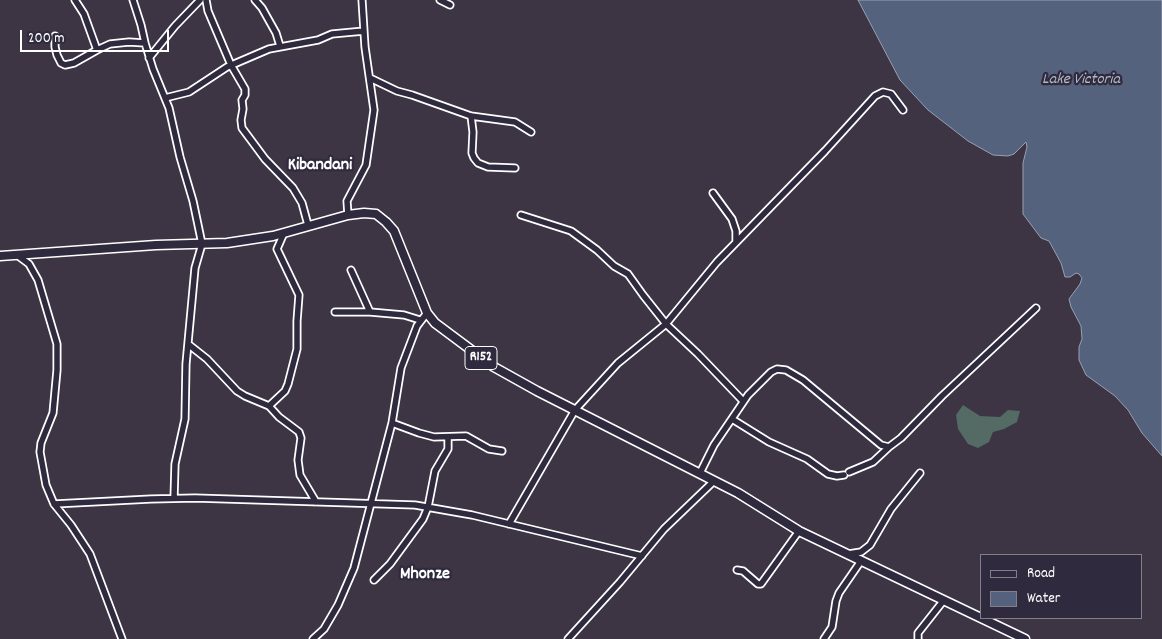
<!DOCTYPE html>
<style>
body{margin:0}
#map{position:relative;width:1162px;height:639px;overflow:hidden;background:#3d3544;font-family:Dekko,sans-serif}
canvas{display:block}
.legend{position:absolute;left:980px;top:554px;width:162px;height:65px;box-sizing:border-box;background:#2f2a3d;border:1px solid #827f8b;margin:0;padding:6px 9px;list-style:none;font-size:15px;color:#fff}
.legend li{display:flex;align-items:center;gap:10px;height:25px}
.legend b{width:25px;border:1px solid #827f8b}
.scale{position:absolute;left:20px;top:30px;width:149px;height:22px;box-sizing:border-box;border:2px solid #fff;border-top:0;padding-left:6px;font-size:15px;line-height:18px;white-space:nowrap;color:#fff;-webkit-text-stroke:4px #2f2a3d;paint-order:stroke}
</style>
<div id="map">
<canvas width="1162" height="639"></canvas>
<ul class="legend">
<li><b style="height:6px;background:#2f2a3d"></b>Road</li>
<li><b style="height:14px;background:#54627d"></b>Water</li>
</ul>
<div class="scale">200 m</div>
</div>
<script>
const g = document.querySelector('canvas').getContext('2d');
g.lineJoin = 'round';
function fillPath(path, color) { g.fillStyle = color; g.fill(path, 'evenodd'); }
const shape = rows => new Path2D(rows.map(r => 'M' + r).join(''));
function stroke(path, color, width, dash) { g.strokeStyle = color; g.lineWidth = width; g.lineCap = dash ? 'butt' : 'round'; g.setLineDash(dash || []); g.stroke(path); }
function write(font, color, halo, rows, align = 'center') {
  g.font = font + ' Dekko,sans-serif'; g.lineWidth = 4.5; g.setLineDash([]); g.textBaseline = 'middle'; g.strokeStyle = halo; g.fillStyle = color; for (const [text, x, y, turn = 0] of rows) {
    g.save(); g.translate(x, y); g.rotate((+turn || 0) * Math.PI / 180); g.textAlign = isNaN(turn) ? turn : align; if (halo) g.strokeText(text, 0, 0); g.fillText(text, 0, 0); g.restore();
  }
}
const green = shape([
 [963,405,980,416,1000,417,1008,410,1020,411,1017,422,1004,429,993,432,989,442,978,448,968,444,958,429,956,415]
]);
const water = shape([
 [858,0,1162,0,1162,456,1142,433,1128,410,1115,396,1086,375,1079,360,1079,347,1082,339,1081,326,1071,307,1069,299,1080,284,1082,278,1079,274,1076,273,1070,277,1065,277,1061,263,1049,241,1041,238,1023,214,1023,163,1027,147,1026,142,1014,154,1008,156,993,155,968,141,928,110,900,80,858,0]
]);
const minor = shape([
 [75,0,84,14,97,50],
 [133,0,141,25,145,43,153,69,169,108,180,157,193,201,202,244,195,268,186,364,185,419,175,464,174,498],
 [206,0,208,11,231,65,245,89,245,95,242,100,243,109,241,120,242,128,265,159,293,188,302,203,308,225],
 [255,0,262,8,276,33,280,46],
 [440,0,450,5],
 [55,36,55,47,57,55,61,63,65,65,74,63,97,50,110,44,129,42,145,43],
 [149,58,175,26,200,0],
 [370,78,397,91,412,95,471,116,515,122,531,132],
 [165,98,189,92,227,67,269,49,318,40,332,34,364,31],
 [471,116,473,132,472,153,474,158,478,163,488,167,515,168],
 [713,193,732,219,736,231,736,242],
 [348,215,347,201,366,165,374,110,365,47,362,0],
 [521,215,571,231,597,250,614,266,628,274,643,295,666,324,698,354,743,401],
 [17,255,29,264,38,280,57,344,57,370,53,413,41,443,40,452,46,485,54,504,71,525,90,554,122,639],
 [351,270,370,312],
 [335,312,370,312,404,315,420,320],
 [188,344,207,359,237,391,245,396,269,406,279,417,299,432,301,438,298,460,300,475,316,502],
 [269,406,285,391,288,384,297,349,297,321,299,295,277,249,284,233],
 [732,419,769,442,807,459,828,474,837,476,844,475],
 [392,423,419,433,434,437,466,436,489,449,502,451],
 [849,472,873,462,889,447],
 [700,473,714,445,748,395,771,372,777,369,786,370,803,380,881,445,889,447,901,438,942,396,1036,308],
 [54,504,151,499,195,498,415,505,472,515,642,556],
 [509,524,575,410,618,363,666,324,717,262,825,151,875,96,883,92,891,94,903,110],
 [848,554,861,552,870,545,891,509,920,473],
 [737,570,743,571,758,584,761,584,799,531],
 [374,580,390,564,423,519,428,507,435,471,448,449,448,437],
 [313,639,324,629,338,605,354,568,392,423,401,368,417,326,427,313],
 [568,639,620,582,664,529,714,481],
 [824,639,832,627,836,601,839,593,861,561],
 [918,639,918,633,944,600]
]);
const major = shape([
 [0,256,156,245,227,243,273,236,348,215,364,213,376,214,386,222,394,231,427,313,435,323,494,367,537,391,738,493,799,531,981,618],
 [981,618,1025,639]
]);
const shields = [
 [481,358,32]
];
const shieldNames = [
 ["R152",481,358]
];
const waterNames = [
 ["Lake Victoria",1081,81]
];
const quarterNames = [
 ["Kibandani",320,167],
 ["Mhonze",425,576]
];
fillPath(green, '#546a65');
fillPath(water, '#54627d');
stroke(water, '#98a1b1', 1);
stroke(minor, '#fff', 9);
stroke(major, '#fff', 11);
stroke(minor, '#2f2a3d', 5.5);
stroke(major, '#2f2a3d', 8);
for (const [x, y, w] of shields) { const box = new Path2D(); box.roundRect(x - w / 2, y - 11.5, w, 23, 4); g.fillStyle = '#2f2a3d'; g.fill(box); stroke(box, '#fff', 1); }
write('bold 14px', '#fff', null, shieldNames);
write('italic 16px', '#b2b8c4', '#2f2a3d', waterNames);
write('bold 18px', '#fff', '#2f2a3d', quarterNames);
</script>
